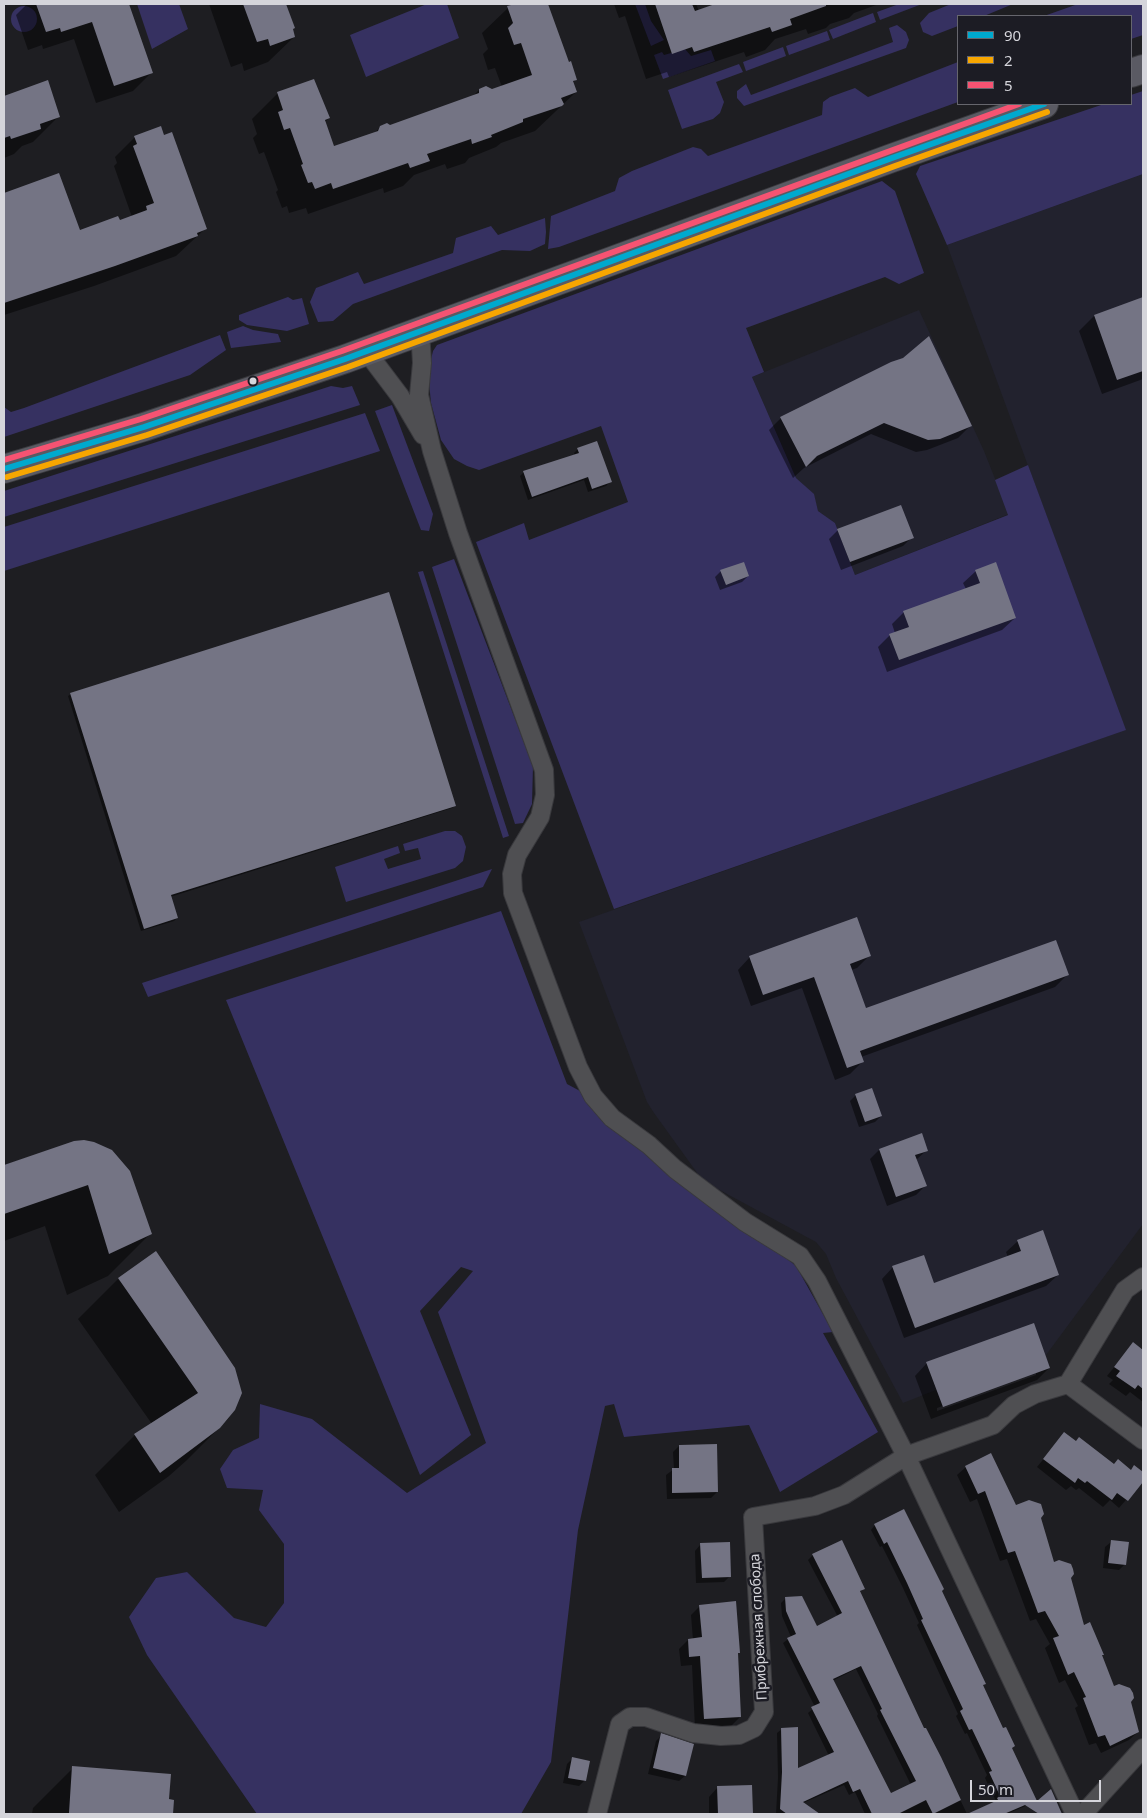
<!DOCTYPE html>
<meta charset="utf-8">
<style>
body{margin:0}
#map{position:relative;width:1147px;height:1818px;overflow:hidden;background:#1e1e22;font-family:"Noto Sans",sans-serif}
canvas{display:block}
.frame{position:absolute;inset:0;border:5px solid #d5d5db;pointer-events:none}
.legend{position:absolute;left:957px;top:15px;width:175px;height:90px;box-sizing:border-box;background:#1c1c24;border:1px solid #66666d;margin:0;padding:6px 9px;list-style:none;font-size:15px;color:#d5d5db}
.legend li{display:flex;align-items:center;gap:10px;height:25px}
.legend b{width:25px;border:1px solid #66666d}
.scale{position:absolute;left:970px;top:1780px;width:131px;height:22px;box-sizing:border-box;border:2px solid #d5d5db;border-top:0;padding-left:6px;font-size:15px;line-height:18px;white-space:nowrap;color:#d5d5db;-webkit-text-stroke:4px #1c1c24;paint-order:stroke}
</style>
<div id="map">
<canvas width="1147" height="1818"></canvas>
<div class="frame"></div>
<ul class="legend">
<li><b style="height:6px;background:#00a9ce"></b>90</li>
<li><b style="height:6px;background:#f7a600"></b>2</li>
<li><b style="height:6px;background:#f65372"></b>5</li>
</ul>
<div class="scale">50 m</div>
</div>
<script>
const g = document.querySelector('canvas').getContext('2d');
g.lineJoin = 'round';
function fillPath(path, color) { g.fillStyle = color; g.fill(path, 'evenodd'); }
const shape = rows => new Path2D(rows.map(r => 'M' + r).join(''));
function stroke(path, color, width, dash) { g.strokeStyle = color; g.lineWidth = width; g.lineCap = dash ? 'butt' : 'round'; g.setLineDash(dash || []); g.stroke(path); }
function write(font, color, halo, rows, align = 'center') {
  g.font = font + ' "Noto Sans",sans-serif'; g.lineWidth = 5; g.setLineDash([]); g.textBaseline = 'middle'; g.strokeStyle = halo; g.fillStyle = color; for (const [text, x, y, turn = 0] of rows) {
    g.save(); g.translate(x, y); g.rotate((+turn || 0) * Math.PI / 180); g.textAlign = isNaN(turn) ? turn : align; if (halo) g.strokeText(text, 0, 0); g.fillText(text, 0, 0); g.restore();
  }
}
const built = shape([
 [1143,174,1143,1224,1046,1355,1050,1368,943,1407,936,1390,903,1403,836,1278,826,1254,816,1242,716,1188,698,1174,654,1113,647,1102,579,922,1125,730,947,245],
 [919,310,984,451,1009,514,855,575,835,523,818,511,813,494,796,478,752,377]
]);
const green = shape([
 [137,4,179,4,188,29,152,49],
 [427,4,447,4,459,38,366,77,350,35],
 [635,4,645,4,651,21,664,40,651,46],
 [899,4,922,4,880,20,877,12],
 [951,4,1013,4,984,16,958,16,958,26,932,36,923,32,920,23,929,13],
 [1078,4,1143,4,1143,35,1131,39,1131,16,1044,16],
 '11 19a13 13 0 1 1 26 0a13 13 0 1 1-26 0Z',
 [873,13,876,22,833,39,829,30],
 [897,25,906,32,909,40,906,48,744,106,737,98,737,91,746,84,751,95,893,42,889,28],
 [827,31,830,40,789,55,786,46],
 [783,47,786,56,746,71,743,62],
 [685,49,691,56,711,50,715,61,663,79,654,55,662,52,664,55],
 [958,62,958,102,559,247,548,249,551,216,615,191,619,178,632,171,693,147,701,149,708,156,822,115,823,102,830,97,855,88,868,97],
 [739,64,743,72,716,82,724,102,720,113,713,119,682,129,668,90],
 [1143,91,1143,174,947,245,916,174,920,166,1104,104,1131,104,1131,95],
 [882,181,895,191,924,273,899,284,885,277,746,328,764,372,752,377,796,478,814,494,818,511,835,523,855,575,1008,515,995,480,1028,465,1126,730,614,909,476,542,524,523,529,540,628,502,601,426,479,470,467,466,454,459,441,440,431,403,428,372,433,351,437,345],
 [545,218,546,232,545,244,530,251,502,250,353,304,333,321,318,322,310,302,316,288,358,272,364,284,453,253,456,238,491,226,498,235],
 [288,297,293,300,302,298,309,324,287,331,247,325,239,320,239,315],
 [243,326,253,330,278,334,281,342,231,348,227,332],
 [220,335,226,350,190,375,4,437,4,407,11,412,24,408],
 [331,386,343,388,352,386,360,405,4,517,4,491],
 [392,405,433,514,429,531,421,530,375,411],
 [365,413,380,451,4,571,4,527],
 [454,559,533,766,532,804,523,823,515,824,432,567],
 [423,571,509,836,503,838,418,572],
 [445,831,455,831,462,836,466,847,463,861,455,868,346,902,335,867,398,846,400,853,384,859,388,869,421,859,418,848,405,851,403,844],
 [492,869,483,887,148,997,142,983],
 [501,911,567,1084,580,1091,796,1266,833,1332,823,1333,878,1432,780,1492,749,1425,624,1437,614,1404,605,1406,578,1530,551,1762,521,1814,257,1814,147,1655,129,1617,156,1578,187,1572,234,1618,266,1627,284,1603,284,1544,259,1510,263,1490,227,1488,220,1469,233,1450,259,1438,260,1404,312,1419,407,1493,486,1443,438,1312,473,1271,461,1267,420,1311,471,1435,420,1475,226,1000]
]);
const shadow = shape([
 [27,4,128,4,151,73,133,91,96,103,74,39,43,49,42,45,28,50,16,15],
 [209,4,285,4,293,28,291,30,294,37,268,62,244,71,242,63,231,67],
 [518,4,545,4,576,79,572,83,576,92,535,131,501,143,496,147,469,158,465,163,447,169,445,164,414,175,403,186,384,193,383,188,308,214,306,208,289,213,287,206,282,208,276,192,278,190,264,152,259,154,253,138,257,134,252,119,278,93,329,118,325,122,333,148,374,134,380,127,390,126,472,97,479,90,492,90,502,87,495,68,488,70,483,54,488,49,482,33,508,8],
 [614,4,696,4,699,11,719,4,879,4,854,13,849,18,830,24,826,28,808,34,806,29,775,39,765,50,746,57,744,52,669,77,667,72,646,79,625,16,619,18],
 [47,82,59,116,33,142,22,146,14,154,4,158,4,97],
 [135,137,206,228,176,256,94,286,4,315,4,195,58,175,79,232,132,217,114,166,117,163,115,157],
 [1143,298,1143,379,1102,394,1079,331,1094,316],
 [781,418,970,426,958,438,927,450,916,452,871,434,804,468,793,478,769,430],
 [578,449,610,482,606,486,588,492,584,480,528,500,520,476,524,472,575,456,574,453],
 [838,530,912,537,903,546,841,570,829,539],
 [721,571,748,576,742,582,720,590,715,577],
 [976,571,1015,618,1002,630,887,672,878,647,890,635,895,633,892,624,904,612,966,589,963,583],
 [71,694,455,806,452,808,170,897,177,918,174,921,141,931,68,696],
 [870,955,857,968,851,970,865,1010,1067,975,1055,987,861,1057,862,1062,850,1074,835,1080,802,988,751,1006,738,970,750,957],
 [856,1095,881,1116,875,1122,859,1127,850,1101],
 [921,1135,927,1150,916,1160,925,1186,916,1195,887,1206,870,1159,879,1150],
 [74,1142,150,1234,108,1276,67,1295,45,1226,4,1241,4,1165],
 [1018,1241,1058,1275,1046,1286,904,1338,882,1279,893,1267,933,1284,1008,1257,1006,1252],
 [118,1279,234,1410,228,1419,187,1460,169,1476,119,1512,95,1475,135,1435,152,1424,78,1319],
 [1133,1344,1141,1349,1143,1347,1143,1402,1130,1392,1126,1396,1109,1384,1113,1380,1107,1376],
 [927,1363,1049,1368,1037,1380,931,1419,915,1376],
 [1036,1372,1036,1375,937,1411,937,1408],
 [1064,1434,1075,1442,1114,1465,1131,1471,1135,1467,1143,1474,1143,1480,1119,1508,1110,1500,1103,1507,1079,1488,1076,1490,1071,1486,1066,1490,1037,1467],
 [679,1446,717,1492,711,1498,667,1499,666,1475,674,1469,673,1452],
 [966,1467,1015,1507,1040,1517,1053,1563,1070,1578,1084,1626,1103,1654,1101,1656,1114,1687,1138,1732,1129,1740,1101,1753,1096,1743,1089,1745,1075,1708,1078,1706,1065,1680,1059,1683,1045,1648,1050,1644,1036,1619,1030,1621,1007,1559,1000,1561,977,1499,970,1502,957,1475],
 [875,1525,940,1591,1011,1749,1030,1804,1007,1814,970,1814,996,1801,985,1778,987,1775,967,1733,965,1734,956,1716,958,1714,917,1625,919,1623,903,1588,882,1546,880,1547,871,1530],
 [1111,1542,1125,1564,1119,1570,1103,1568,1105,1547],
 [700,1545,730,1576,724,1582,696,1583,695,1551],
 [813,1555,864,1588,859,1593,924,1730,940,1757,967,1814,865,1814,855,1792,849,1795,844,1785,803,1803,818,1814,776,1814,778,1778,777,1733,782,1729,797,1770,829,1756,808,1713,815,1707,783,1643,791,1637,782,1616,781,1603,786,1598,816,1627,838,1617,808,1560],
 [856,1669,878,1714,877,1716,911,1785,891,1795,832,1681],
 [700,1606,739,1652,736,1655,740,1717,731,1726,695,1728,692,1665,681,1666,679,1649,688,1640,693,1640,691,1615],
 [662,1735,685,1776,679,1781,648,1774,656,1741],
 [572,1759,585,1780,579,1786,563,1783,567,1764],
 [73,1768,173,1801,172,1814,32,1814,33,1808],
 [751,1786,752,1814,709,1814,709,1797,718,1787]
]);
const building = shape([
 [36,4,129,4,153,73,114,86,92,22,61,32,60,28,46,32],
 [243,4,286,4,295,28,293,29,295,37,270,46,268,39,257,42],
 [515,4,548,4,569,62,571,61,577,80,573,81,577,92,561,98,564,104,562,106,523,119,523,122,491,135,492,137,472,144,471,139,427,154,430,161,410,168,408,163,333,189,331,183,315,189,312,182,308,183,301,165,303,164,290,128,284,130,278,112,283,110,277,92,314,79,330,118,325,120,334,146,378,131,380,126,387,123,390,125,479,93,479,89,486,86,492,89,532,75,521,43,514,45,508,28,513,23,507,6],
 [655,4,692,4,695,11,715,4,826,4,826,6,790,19,792,25,772,32,770,27,694,52,692,47,672,54],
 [48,80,60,117,40,124,41,129,11,139,10,136,4,138,4,96],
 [161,126,164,135,172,132,207,229,197,233,198,236,115,266,4,303,4,193,59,173,80,230,118,216,120,220,147,210,146,206,154,203,133,146,137,144,134,136],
 [1143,297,1143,371,1117,380,1094,315],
 [929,336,972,426,940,439,928,440,884,423,817,456,806,467,780,417,891,362,903,358],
 [597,441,612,482,592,489,588,477,532,497,523,471,579,453,577,448],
 [901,505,914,538,850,562,837,529],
 [744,562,749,576,726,585,720,570],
 [996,562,1016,618,899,660,889,634,909,627,903,611,980,583,975,570],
 [389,592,456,806,171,895,178,918,144,929,70,693],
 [857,917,871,956,850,964,866,1008,1056,940,1069,975,860,1051,864,1062,847,1068,814,977,763,995,749,956],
 [872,1088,882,1116,865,1122,855,1094],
 [922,1133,928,1151,915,1155,927,1186,896,1197,879,1149],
 [84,1140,94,1142,112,1150,130,1171,152,1234,109,1254,88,1185,4,1214,4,1165,74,1141],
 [1043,1230,1059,1275,915,1328,892,1266,924,1255,934,1283,1021,1251,1017,1240],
 [156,1251,235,1368,242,1393,235,1410,220,1428,160,1473,134,1434,198,1393,118,1278],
 [1034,1323,1050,1368,943,1407,926,1362],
 [1133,1342,1143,1350,1143,1389,1138,1385,1135,1389,1116,1376,1120,1371,1114,1367],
 [1064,1432,1076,1441,1079,1437,1114,1464,1118,1459,1131,1470,1134,1465,1143,1472,1143,1482,1128,1501,1117,1493,1112,1500,1087,1481,1085,1483,1078,1478,1075,1483,1043,1459],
 [717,1444,718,1492,672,1493,672,1468,679,1468,679,1445],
 [991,1453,1016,1505,1029,1500,1041,1504,1044,1514,1041,1518,1054,1562,1059,1560,1071,1564,1073,1569,1074,1574,1071,1578,1084,1625,1090,1622,1104,1655,1102,1655,1114,1686,1119,1684,1130,1688,1133,1693,1134,1698,1131,1702,1139,1732,1110,1746,1105,1735,1098,1737,1083,1698,1086,1697,1074,1672,1068,1675,1053,1638,1059,1636,1045,1611,1038,1613,1015,1551,1008,1553,985,1491,978,1494,965,1466],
 [904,1509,944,1589,942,1591,986,1684,983,1685,1003,1728,1006,1727,1015,1746,1012,1748,1037,1801,1051,1789,1062,1814,1039,1814,1025,1805,1004,1814,967,1814,998,1800,997,1798,1000,1796,989,1772,992,1771,972,1729,969,1730,960,1711,963,1709,921,1620,923,1619,907,1583,887,1542,884,1544,874,1524],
 [842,1540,865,1589,860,1591,924,1728,926,1728,941,1757,961,1800,933,1814,926,1800,898,1814,872,1814,860,1789,853,1792,848,1781,803,1802,820,1814,787,1814,780,1809,782,1772,781,1728,798,1727,798,1768,834,1752,811,1707,820,1703,787,1638,796,1634,786,1611,785,1597,802,1596,817,1626,842,1613,812,1554],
 [861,1666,882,1709,880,1710,916,1781,891,1793,833,1679],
 [1111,1540,1129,1542,1126,1565,1108,1563],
 [730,1542,731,1577,702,1578,700,1543],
 [736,1601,740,1653,738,1653,741,1717,704,1719,700,1656,689,1657,688,1639,702,1637,699,1605],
 [661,1733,694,1744,686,1776,653,1768],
 [572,1757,590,1761,586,1781,568,1778],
 [72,1766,171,1774,169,1799,174,1800,173,1814,69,1813],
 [752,1785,753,1814,718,1814,717,1786]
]);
const minor = shape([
 [420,330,422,363,419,395,432,451,458,533,544,770,545,795,540,817,517,855,512,874,513,893,578,1067,593,1096,612,1118,649,1145,675,1169,745,1222,800,1256,817,1281,906,1456,1075,1814],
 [366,351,400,396,423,435],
 [1068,1384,1143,1440],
 [597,1814,620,1724,630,1717,646,1717,693,1733,721,1736,739,1735,754,1728,764,1712,753,1517,815,1506,844,1495,906,1456,993,1425,1014,1405,1035,1394,1068,1384,1125,1290,1143,1277],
 [1083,1814,1143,1748]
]);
const primary = shape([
 [1131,73,1143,69],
 [4,469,144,427,345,359,892,158,1044,104]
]);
const bus1 = shape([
 [4,469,144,427,345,359,892,158,1044,104]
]);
const bus2 = shape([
 [7,477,147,435,348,367,895,166,1047,112]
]);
const bus3 = shape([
 [4,460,141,419,342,351,1019,104]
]);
const markers = [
 [253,381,4.5,"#d5d5db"]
];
const streetNames = [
 ["Прибрежная слобода",759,1627,-93]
];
fillPath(built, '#22222e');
fillPath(green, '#363161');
fillPath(shadow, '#0007');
fillPath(building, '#747484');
stroke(minor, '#39393d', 20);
stroke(primary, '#39393d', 30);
stroke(minor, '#4f4f52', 18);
stroke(primary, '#5a5a63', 28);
stroke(bus1, '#00a9ce', 6);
stroke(bus2, '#f7a600', 6);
stroke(bus3, '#f65372', 6);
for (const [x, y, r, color] of markers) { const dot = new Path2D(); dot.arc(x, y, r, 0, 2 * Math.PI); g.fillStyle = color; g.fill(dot); stroke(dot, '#1c1c24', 2); }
write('14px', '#d5d5db', '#1c1c24', streetNames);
</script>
